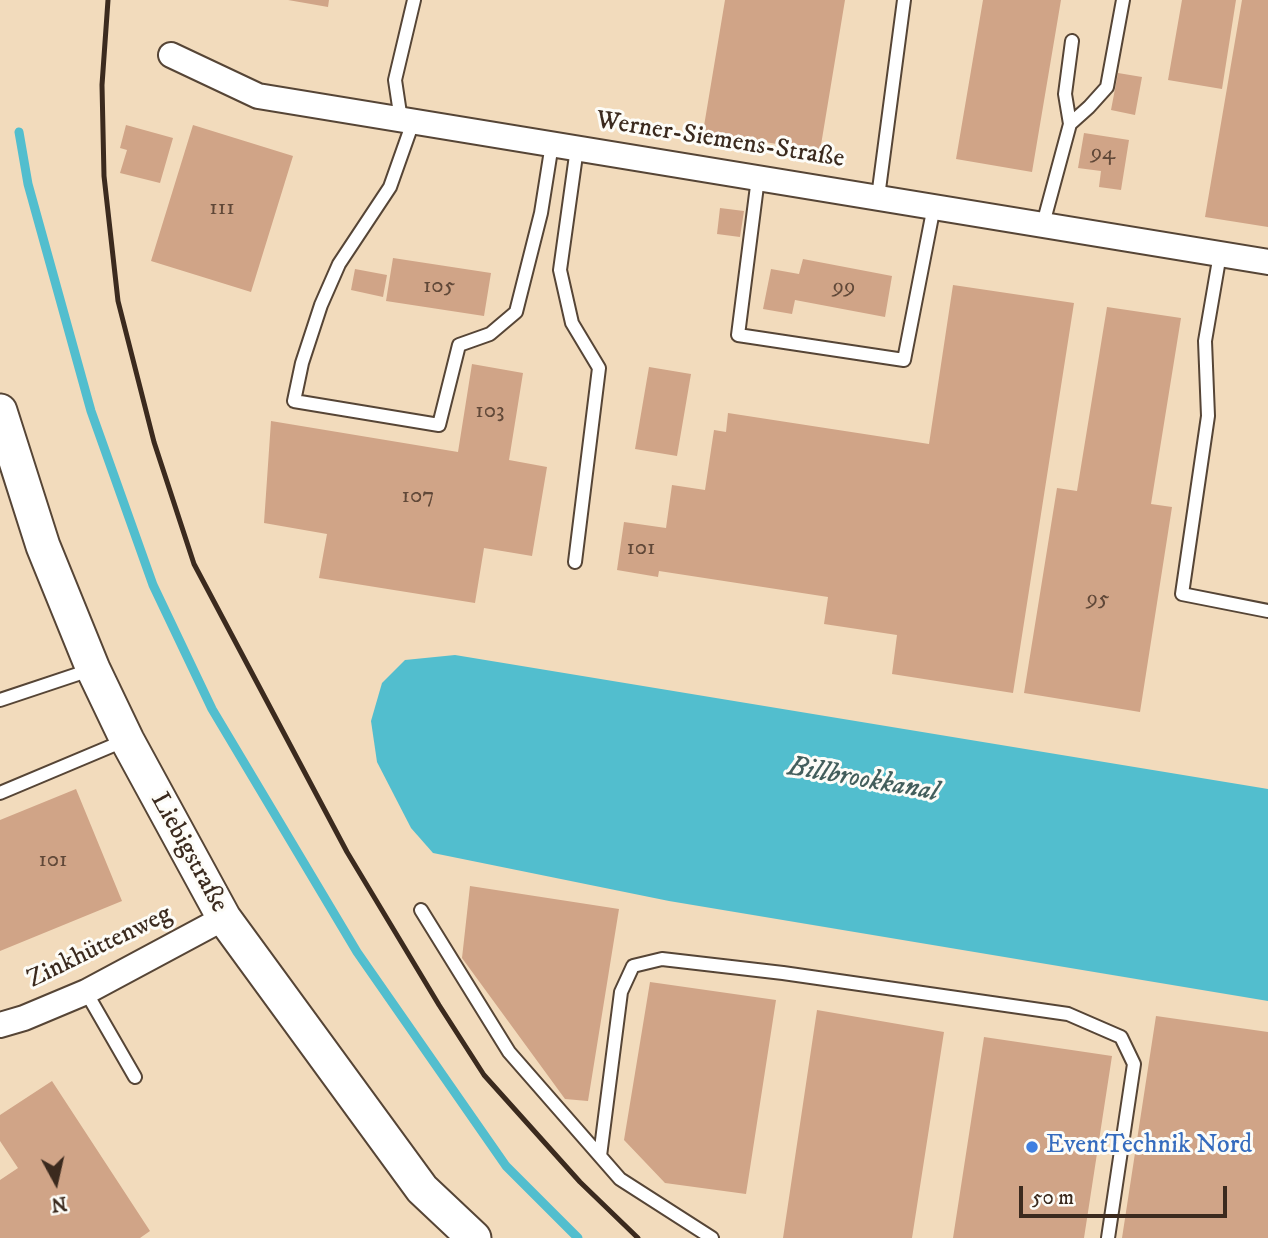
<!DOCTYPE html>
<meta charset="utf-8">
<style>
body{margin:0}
#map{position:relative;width:1268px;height:1238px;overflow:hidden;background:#f2dbbc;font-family:"IM FELL DW Pica",serif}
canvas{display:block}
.north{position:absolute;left:21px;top:1147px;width:70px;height:70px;-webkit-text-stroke:5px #fdfcf7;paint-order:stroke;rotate:172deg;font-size:19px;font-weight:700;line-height:28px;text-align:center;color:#3b2a1e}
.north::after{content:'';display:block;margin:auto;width:24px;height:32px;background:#3b2a1e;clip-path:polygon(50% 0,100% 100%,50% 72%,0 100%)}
.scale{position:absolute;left:1019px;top:1186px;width:208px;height:32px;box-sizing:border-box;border:4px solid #3b2a1e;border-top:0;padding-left:9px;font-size:21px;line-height:24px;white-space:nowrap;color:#3b2a1e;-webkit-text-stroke:5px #fdfcf7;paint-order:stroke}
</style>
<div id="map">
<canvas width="1268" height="1238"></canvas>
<div class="north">N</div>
<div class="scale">50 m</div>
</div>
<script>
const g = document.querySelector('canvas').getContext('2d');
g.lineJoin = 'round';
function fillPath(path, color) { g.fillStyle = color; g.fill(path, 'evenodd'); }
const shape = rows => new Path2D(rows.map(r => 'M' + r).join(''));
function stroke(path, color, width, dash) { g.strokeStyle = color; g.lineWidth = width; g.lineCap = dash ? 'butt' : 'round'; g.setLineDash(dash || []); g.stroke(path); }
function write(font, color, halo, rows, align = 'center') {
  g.font = font + ' "IM FELL DW Pica",serif'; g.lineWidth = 6; g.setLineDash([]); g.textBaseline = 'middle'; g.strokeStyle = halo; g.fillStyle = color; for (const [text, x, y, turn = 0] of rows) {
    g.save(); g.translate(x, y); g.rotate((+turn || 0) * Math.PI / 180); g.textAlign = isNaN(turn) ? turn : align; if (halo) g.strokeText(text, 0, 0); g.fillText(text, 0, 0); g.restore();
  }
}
const water = shape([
 [455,655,1268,789,1268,1001,669,901,433,853,411,828,377,762,371,721,382,683,405,660]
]);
const stream = shape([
 [19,132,28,184,91,411,153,585,212,709,357,952,506,1166,578,1238]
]);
const building = shape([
 [288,0,329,0,328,7],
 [725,0,845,0,820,151,703,132],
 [983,0,1061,0,1032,172,956,159],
 [1182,0,1236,0,1222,89,1168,80],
 [1242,0,1268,0,1268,227,1205,217],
 [1118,73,1142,77,1135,115,1111,110],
 [126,125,173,138,160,183,120,173,127,150,120,148],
 [193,125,293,156,251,292,151,261],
 [1084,133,1129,140,1121,190,1099,187,1101,171,1078,168],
 [720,208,744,211,740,237,717,234],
 [393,258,491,273,484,316,386,301],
 [803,259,892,276,885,317,795,300,792,314,763,309,771,269,799,274],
 [355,269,387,275,383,297,351,290],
 [953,285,1074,303,1013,693,892,674,897,635,824,624,828,597,659,571,658,577,617,570,624,522,666,528,672,485,705,490,714,430,726,432,728,413,929,444],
 [1107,307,1181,318,1151,504,1172,507,1140,712,1024,693,1057,488,1077,491],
 [472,364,523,373,509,460,547,467,532,556,484,548,475,603,319,578,327,534,264,523,271,421,458,452],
 [649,367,691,374,677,456,635,449],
 [76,789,122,901,0,951,0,820],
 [470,886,619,909,588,1101,565,1099,462,958],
 [650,982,776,1000,746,1194,665,1183,624,1140],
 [817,1010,944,1032,912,1238,783,1238],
 [1156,1016,1268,1032,1268,1238,1122,1238],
 [984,1037,1112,1056,1084,1238,953,1238],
 [52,1081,150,1231,140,1238,0,1238,0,1180,18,1168,0,1141,0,1115]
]);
const lane = shape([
 [401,120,395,80,414,0],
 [413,122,390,187,339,264,321,305,302,363,294,401,439,425,459,345,490,334,516,312,541,213,552,144],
 [1070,124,1065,94,1072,41],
 [758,178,738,335,904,360,934,206],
 [878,197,904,0],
 [1043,224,1070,124,1089,107,1107,87,1123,0],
 [1220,254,1205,341,1208,416,1182,594,1268,611],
 [575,562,599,368,572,323,560,270,577,148],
 [0,700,93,669],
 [0,793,126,740],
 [421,910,509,1052,620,1179,712,1238],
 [86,992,135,1077],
 [600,1156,621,992,633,966,662,959,783,973,1068,1014,1121,1037,1134,1064,1108,1238]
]);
const street = shape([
 [171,55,258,96,1268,262],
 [0,1025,24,1018,86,992,224,918]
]);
const secondary = shape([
 [0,411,43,546,93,669,127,740,224,918,422,1189,474,1238]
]);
const rail = shape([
 [108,0,102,85,104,176,118,301,154,442,194,564,347,852,439,1005,484,1075,580,1182,638,1238]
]);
const markers = [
 [1032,1147,7,"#3f7fe0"]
];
const numberNames = [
 ["94",1103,154],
 ["111",222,209],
 ["105",439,287],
 ["99",844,288],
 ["103",490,412],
 ["107",418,497],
 ["101",641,549],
 ["95",1098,600],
 ["101",53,861]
];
const streetNames = [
 ["Werner-Siemens-Straße",720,141,9],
 ["Liebigstraße",188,853,61],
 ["Zinkhüttenweg",100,948,-26]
];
const shopNames = [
 ["EventTechnik Nord",1046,1147]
];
const waterNames = [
 ["Billbrookkanal",863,781,10]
];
fillPath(water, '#52bece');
stroke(stream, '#52bece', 9);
fillPath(building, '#d0a487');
stroke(lane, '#564536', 16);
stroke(street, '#564536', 28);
stroke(secondary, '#564536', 37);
stroke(lane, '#fff', 12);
stroke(street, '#fff', 24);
stroke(secondary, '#fff', 33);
stroke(rail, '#3b2a1e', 5);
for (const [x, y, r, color] of markers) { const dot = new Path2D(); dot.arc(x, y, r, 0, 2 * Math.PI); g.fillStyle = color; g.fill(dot); stroke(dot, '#fdfcf7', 2.5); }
write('23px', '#604838', null, numberNames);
write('26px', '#3b2a1e', '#fdfcf7', streetNames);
write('26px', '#366cbe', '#fdfcf7', shopNames, 'left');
write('italic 28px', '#435e5c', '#fdfcf7', waterNames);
</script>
